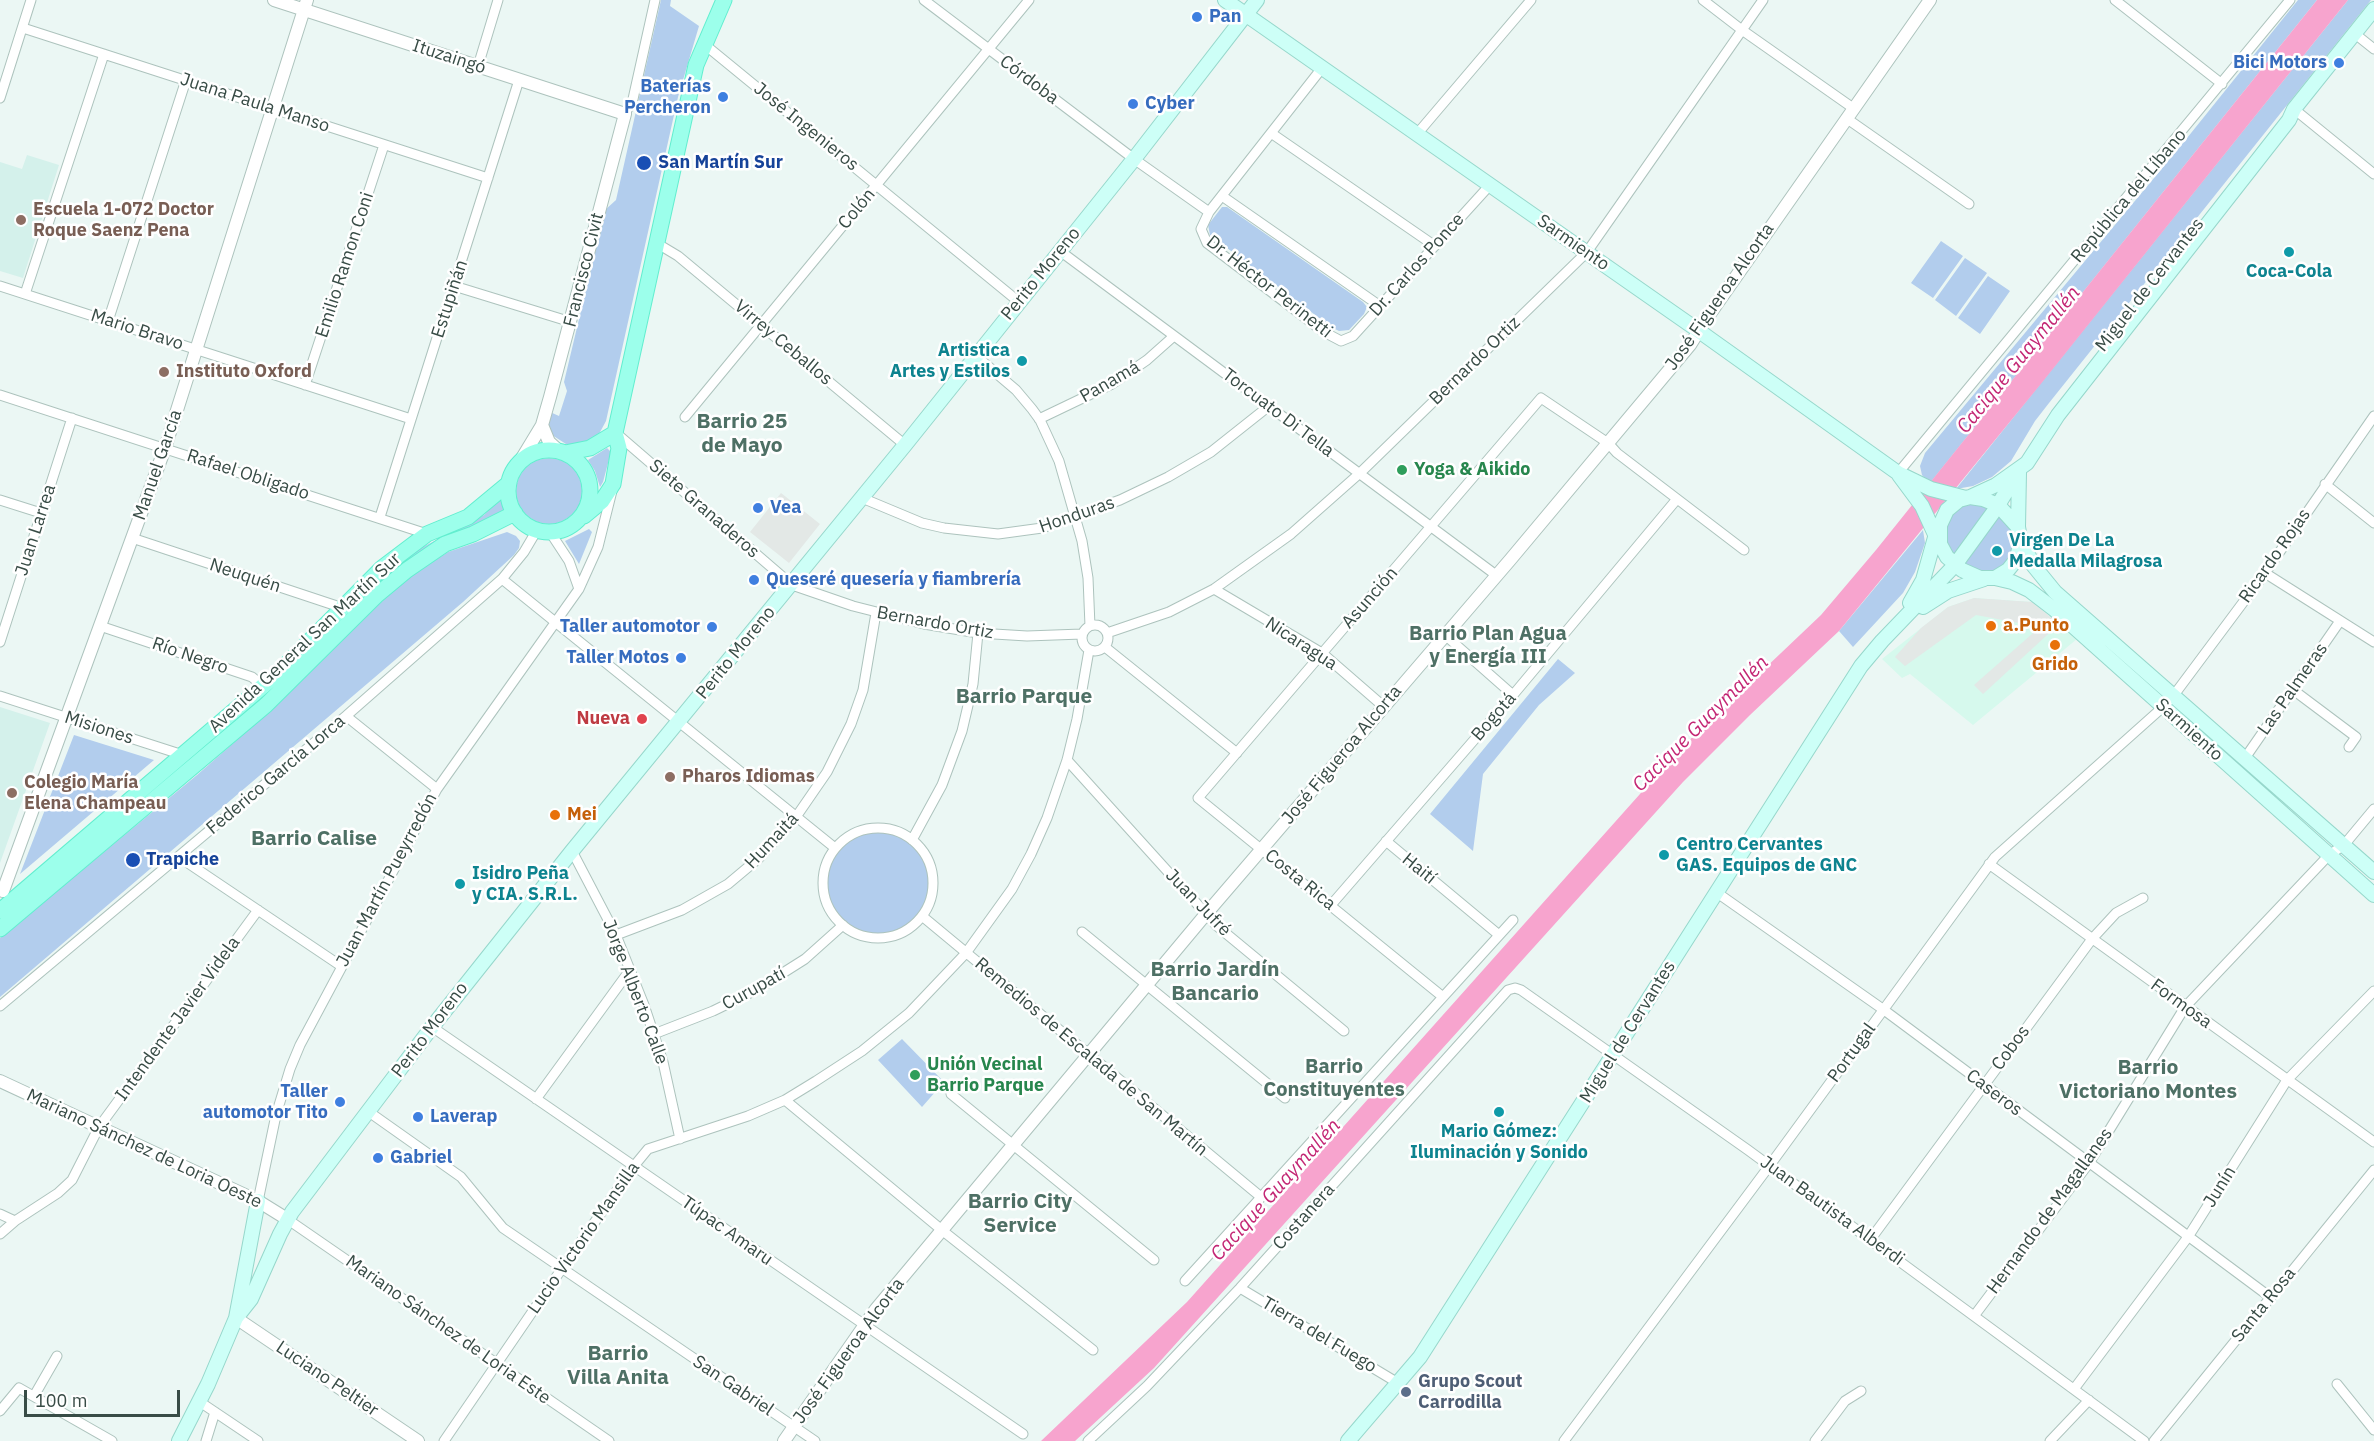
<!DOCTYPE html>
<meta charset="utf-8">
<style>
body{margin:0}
#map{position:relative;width:2374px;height:1441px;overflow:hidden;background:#ebf7f4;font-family:"IBM Plex Sans",sans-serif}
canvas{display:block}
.scale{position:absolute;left:24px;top:1390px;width:156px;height:27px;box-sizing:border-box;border:3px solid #384c46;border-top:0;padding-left:8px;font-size:18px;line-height:21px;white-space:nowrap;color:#384c46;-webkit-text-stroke:4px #fff;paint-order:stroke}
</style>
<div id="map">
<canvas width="2374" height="1441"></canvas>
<div class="scale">100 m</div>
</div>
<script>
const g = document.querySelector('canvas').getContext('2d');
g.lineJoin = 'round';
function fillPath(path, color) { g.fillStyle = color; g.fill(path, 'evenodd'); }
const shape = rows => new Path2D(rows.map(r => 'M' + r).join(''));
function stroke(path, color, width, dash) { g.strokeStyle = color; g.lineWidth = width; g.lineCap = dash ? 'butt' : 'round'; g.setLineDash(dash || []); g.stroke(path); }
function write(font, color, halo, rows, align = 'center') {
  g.font = font + ' "IBM Plex Sans",sans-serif'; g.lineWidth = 5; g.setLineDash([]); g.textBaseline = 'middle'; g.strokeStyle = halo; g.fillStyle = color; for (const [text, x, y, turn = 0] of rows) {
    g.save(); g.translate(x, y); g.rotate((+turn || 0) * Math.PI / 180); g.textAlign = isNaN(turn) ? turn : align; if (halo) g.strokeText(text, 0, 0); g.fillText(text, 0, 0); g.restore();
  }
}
const commercial = shape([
 [1974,598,2032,602,2077,639,1973,725,1910,674,1902,678,1882,659,1948,607]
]);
const education = shape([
 [27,155,59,165,23,278,0,271,0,162,22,169],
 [0,707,50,723,0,863]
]);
const green = shape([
 [661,0,671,0,670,6,699,26,678,97,606,421,599,434,588,441,572,445,566,444,552,435,547,428,550,412,559,416,567,391,564,382,605,210,616,200],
 [2298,0,2317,0,1930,483,1926,480,1922,475,1920,466,1925,453,2179,148],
 [2348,0,2371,0,2049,403,2035,421,2011,461,1992,477,1973,486,1956,489],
 [1222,207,1227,207,1363,302,1367,307,1364,314,1349,330,1339,331,1331,327,1210,235,1208,225],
 [1941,241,1963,256,1933,298,1911,283],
 [1965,258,1987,273,1956,316,1935,300],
 [1988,276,2010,291,1980,334,1958,318],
 [607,448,611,452,603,482,600,487,595,471,588,460],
 '516 491a33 33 0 1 1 66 0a33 33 0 1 1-66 0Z',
 [500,497,502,497,509,516,367,595,366,593,419,549,484,515],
 [1977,504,1990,508,1954,555,1947,541,1947,524,1954,512,1962,506],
 [1999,514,2012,529,2016,542,2008,563,1993,572,1985,573,1963,564],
 [589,529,592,532,579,564,565,541],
 [1923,530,1925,543,1915,572,1903,593,1853,647,1839,631],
 [507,532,516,536,520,541,519,548,514,555,463,602,0,997,0,938,197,775,278,704,360,621,409,577,448,552],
 [1558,659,1575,673,1539,705,1483,774,1473,851,1430,814],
 [74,735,154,760,20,874],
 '823 883a55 55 0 1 1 110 0a55 55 0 1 1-110 0Z',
 [902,1039,944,1082,922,1107,878,1060]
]);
const parking = shape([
 [781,493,820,524,789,563,750,532],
 [1974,598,2032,602,2059,624,1983,694,1974,685,2040,627,1976,615,1905,666,1895,657,1921,628,1948,607]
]);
const water = shape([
 [2317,0,2348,0,2040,385,1839,631,1750,715,1683,782,1154,1368,1075,1441,1041,1441,1187,1302,1681,748,1821,615,1876,550]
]);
const minor = shape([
 [924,0,1134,159,1209,212],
 [1703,0,1742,30,1853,108],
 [2115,0,2222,84],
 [23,28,488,178],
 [2354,33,2374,49],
 [704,44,1019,302],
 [478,66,498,0],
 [1322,68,1209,212,1201,229,1207,243,1324,332,1341,341,1353,336,1490,185],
 [0,98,31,0],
 [2294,109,2374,174],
 [625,114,633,99,655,0],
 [1846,118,1969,204],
 [1271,133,1435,246],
 [1417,134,1531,0],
 [1222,196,1380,306],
 [658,244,678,256,905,445],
 [1060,251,1496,575],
 [0,286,411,419],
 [454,286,571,322],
 [25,294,104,54],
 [108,321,186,80],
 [976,356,1016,390,1032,409,1040,420,1059,461,1082,541,1088,578,1090,626],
 [305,385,384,145],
 [0,395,427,534],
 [685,417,1029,0],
 [1039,419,1112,384,1147,360,1174,336],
 [617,434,792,585,853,606,924,624,978,633,1027,636,1082,634],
 [1898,473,2290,0],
 [2325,484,2374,523],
 [862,498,922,523,944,528,998,534,1042,528,1120,500,1168,477,1211,452,1269,406],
 [0,500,41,513],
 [380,517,519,80],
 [550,532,569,561,579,589],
 [132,538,346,609],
 [2265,573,2374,642],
 [502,579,835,848],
 [1214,589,1322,653,1383,706],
 '1082 638a13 13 0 1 1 26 0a13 13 0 1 1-26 0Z',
 [100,626,252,677,265,688],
 [1107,633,1169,612,1214,589,1291,534,1360,473,1587,252,1763,0],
 [1445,635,1513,695],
 [0,642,72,418],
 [1105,647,1237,753],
 [2292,689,2356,737,2349,747],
 [0,696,183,755],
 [346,716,437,789],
 [2245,758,2340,621],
 [1067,760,1217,926,1344,1031],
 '823 883a55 55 0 1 1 110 0a55 55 0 1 1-110 0Z',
 [912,840,942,785,962,731,973,684,978,633],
 [1386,841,1499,935],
 [572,851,616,935,644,1005,663,1062,680,1139],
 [179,857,341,966],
 [1989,864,2374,1142],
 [1716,892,1884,1010,2270,1297],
 [1331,905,1513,695,1677,499],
 [922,916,1261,1197],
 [1082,932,1285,1098],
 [616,935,682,910,728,884,759,858,796,817,827,772,851,724,863,690,876,613],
 [1443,997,1198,798,1541,398,1608,443,1617,453,1744,550],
 [0,1006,346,716,502,579,524,552,537,530],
 [432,1027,1023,1434],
 [654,1034,713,1011,756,990,805,959,843,925],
 [951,1094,1154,1260],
 [536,1099,630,970],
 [785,1100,943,1231,1093,1350],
 [369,1112,461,1177,503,1228,815,1441],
 [258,1201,276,1115,290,1069,300,1045,437,789,579,589,598,547,612,491],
 [0,1214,15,1221],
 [287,1219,609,1441],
 [0,1234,15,1221,58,1193,72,1180,99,1127,258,910],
 [1870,1240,2092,939,2116,913,2143,898],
 [1185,1281,1513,920],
 [1240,1288,1398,1383],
 [1974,1316,2089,1163,2185,1007,2329,855,2344,845,2374,809],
 [2337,1384,2374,1430],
 [2074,1389,2188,1237,2287,1080,2374,991],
 [34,1396,57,1356],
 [200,1402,258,1441],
 [0,1411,19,1388,112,1441],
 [206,1441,215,1412],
 [444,1441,554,1280,634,1166,648,1149,748,1116,785,1100,816,1081,862,1051,909,1013,966,953,1012,889,1031,854,1047,818,1067,760,1077,719,1089,650],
 [1088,1441,1147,1386,1240,1288,1508,990,1515,988,1521,990,1748,1150,2144,1441],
 [1564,1441,1770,1165,1995,857,2163,707,2174,695,2265,573,2374,416],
 [1815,1441,1845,1401,1861,1391],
 [2050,1441,2089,1400],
 [2154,1441,2374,1170]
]);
const tertiary = shape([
 [274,0,625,114,550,397,542,425,519,463],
 [542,425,549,442,560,452],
 [3,891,165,448,307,0],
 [0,1081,258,1201,287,1219],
 [236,1318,418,1441],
 [784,1441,876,1309,1206,914,1510,560,1690,345,1707,318,1930,0]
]);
const secondary = shape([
 [1225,0,1699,331,1898,473,1931,489,1966,498],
 [1899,475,1922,506,1938,541],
 [1970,497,1996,485,2027,463,2058,415,2289,120,2294,109,2374,9],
 [1970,497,1983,499,1998,505,2018,527,2021,543,2016,560,2008,570,1995,578,1980,578,1962,570,1947,557,1940,544,1940,525,1947,510,1959,500,1970,497],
 [2018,527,2019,472],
 [2020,537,2033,565,2055,592,2374,872],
 [1995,578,2012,582,2029,590,2055,610,2374,895],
 [1910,603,1923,580,1936,534],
 [1923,607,1948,591,1984,579],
 [236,1318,251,1299,280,1234,292,1212,432,1027,572,851,905,445,1134,159,1257,0],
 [179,1441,208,1384,236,1318,258,1201],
 [1348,1441,1420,1357,1861,666,1882,641,1955,565,1995,510,2020,469]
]);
const primary = shape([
 '508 491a41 41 0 1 1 82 0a41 41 0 1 1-82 0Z',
 [565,453,590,448,615,433,696,65,724,0],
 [584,516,602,501,613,484,619,448,615,433],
 [0,911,276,675,382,568,427,534,468,517,509,483],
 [0,929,266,705,377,595,407,570,445,544,473,534,515,513]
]);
const markers = [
 [1197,17,6,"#3f7fe0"],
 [2339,63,6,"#3f7fe0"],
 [723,97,6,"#3f7fe0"],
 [1133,104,6,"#3f7fe0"],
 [644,163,8,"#1a4fb4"],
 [21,220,6,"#8d6e63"],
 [2289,252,6,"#0f9aa8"],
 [1022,361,6,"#0f9aa8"],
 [164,372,6,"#8d6e63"],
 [1402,470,6,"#2e9e5b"],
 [758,508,6,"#3f7fe0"],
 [1997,551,6,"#0f9aa8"],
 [754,580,6,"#3f7fe0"],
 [1991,626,6,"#e8710a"],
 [712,627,6,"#3f7fe0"],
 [2055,645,6,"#e8710a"],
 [681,658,6,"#3f7fe0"],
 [642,719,6,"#e0444e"],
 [670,777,6,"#8d6e63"],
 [12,793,6,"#8d6e63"],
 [555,815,6,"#e8710a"],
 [1664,855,6,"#0f9aa8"],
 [133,860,8,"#1a4fb4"],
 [460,884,6,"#0f9aa8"],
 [915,1075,6,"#2e9e5b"],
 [340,1102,6,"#3f7fe0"],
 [1499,1112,6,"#0f9aa8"],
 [418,1117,6,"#3f7fe0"],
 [378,1158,6,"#3f7fe0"],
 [1406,1392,6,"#5c6f8a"]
];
const shopNames = [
 ["Pan",1209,17],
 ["Bici Motors",2327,63,"right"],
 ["Baterías",711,87,"right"],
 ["Percheron",711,108,"right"],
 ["Cyber",1145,104],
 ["Vea",770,508],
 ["Queseré quesería y fiambrería",766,580],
 ["Taller automotor",700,627,"right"],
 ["Taller Motos",669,658,"right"],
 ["Taller",328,1092,"right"],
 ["automotor Tito",328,1113,"right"],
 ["Laverap",430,1117],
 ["Gabriel",390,1158]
];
const streetNames = [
 ["Ituzaingó",449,57,18],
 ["Córdoba",1029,80,37],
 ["Juana Paula Manso",255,103,18],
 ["José Ingenieros",806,127,39],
 ["República del Líbano",2129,196,-50],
 ["Colón",857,209,-50],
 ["Sarmiento",1573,243,35],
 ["Emilio Ramon Coni",345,265,-72],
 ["Dr. Carlos Ponce",1417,265,-48],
 ["Francisco Civit",584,270,-76],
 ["Perito Moreno",1041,274,-51],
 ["Miguel de Cervantes",2150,285,-52],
 ["Dr. Héctor Perinetti",1269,287,38],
 ["José Figueroa Alcorta",1720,297,-55],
 ["Estupiñán",450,299,-72],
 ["Mario Bravo",137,330,18],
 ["Virrey Ceballos",783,343,40],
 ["Bernardo Ortiz",1475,361,-44],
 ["Panamá",1110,382,-30],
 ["Torcuato Di Tella",1278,413,37],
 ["Manuel García",158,465,-71],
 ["Rafael Obligado",248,475,18],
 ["Siete Granaderos",704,509,41],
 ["Honduras",1077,515,-19],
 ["Juan Larrea",36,530,-72],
 ["Ricardo Rojas",2275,556,-55],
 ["Neuquén",245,576,18],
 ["Asunción",1370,598,-49],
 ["Bernardo Ortiz",935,623,10],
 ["Avenida General San Martín Sur",305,643,-43],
 ["Nicaragua",1301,644,33],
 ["Perito Moreno",736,653,-51],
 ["Río Negro",190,656,19],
 ["Las Palmeras",2293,689,-55],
 ["Bogotá",1494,717,-49],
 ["Misiones",99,728,18],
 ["Sarmiento",2189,730,42],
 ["José Figueroa Alcorta",1342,755,-50],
 ["Federico García Lorca",276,775,-40],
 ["Humaitá",772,841,-47],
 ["Haití",1419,869,39],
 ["Juan Martín Pueyrredón",387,880,-62],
 ["Costa Rica",1300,880,39],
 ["Juan Jufré",1198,903,46],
 ["Curupatí",754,989,-29],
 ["Jorge Alberto Calle",635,992,69],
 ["Formosa",2181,1004,36],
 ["Intendente Javier Videla",178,1019,-54],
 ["Perito Moreno",430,1030,-53],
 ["Miguel de Cervantes",1628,1032,-58],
 ["Cobos",2011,1048,-54],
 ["Portugal",1852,1053,-54],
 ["Remedios de Escalada de San Martín",1091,1057,40],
 ["Caseros",1994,1093,37],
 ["Mariano Sánchez de Loria Oeste",144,1149,25],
 ["Junín",2220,1187,-58],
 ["Juan Bautista Alberdi",1832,1211,36],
 ["Hernando de Magallanes",2050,1211,-54],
 ["Costanera",1304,1217,-48],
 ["Túpac Amaru",727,1231,35],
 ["Lucio Victorio Mansilla",584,1238,-55],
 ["Santa Rosa",2264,1305,-51],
 ["Mariano Sánchez de Loria Este",448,1330,35],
 ["Tierra del Fuego",1319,1335,31],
 ["José Figueroa Alcorta",849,1351,-54],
 ["Luciano Peltier",327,1379,34],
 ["San Gabriel",733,1386,34]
];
const transitNames = [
 ["San Martín Sur",658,163],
 ["Trapiche",146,860]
];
const educationNames = [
 ["Escuela 1-072 Doctor",33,210],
 ["Roque Saenz Pena",33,231],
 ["Instituto Oxford",176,372],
 ["Pharos Idiomas",682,777],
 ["Colegio María",24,783],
 ["Elena Champeau",24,804]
];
const cultureNames = [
 ["Coca-Cola",2289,272,"center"],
 ["Artistica",1010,351,"right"],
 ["Artes y Estilos",1010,372,"right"],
 ["Virgen De La",2009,541],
 ["Medalla Milagrosa",2009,562],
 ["Centro Cervantes",1676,845],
 ["GAS. Equipos de GNC",1676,866],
 ["Isidro Peña",472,874],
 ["y CIA. S.R.L.",472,895],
 ["Mario Gómez:",1499,1132,"center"],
 ["Iluminación y Sonido",1499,1153,"center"]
];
const leisureNames = [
 ["Yoga & Aikido",1414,470],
 ["Unión Vecinal",927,1065],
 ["Barrio Parque",927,1086]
];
const foodNames = [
 ["a.Punto",2003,626],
 ["Grido",2055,665,"center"],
 ["Mei",567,815]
];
const healthNames = [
 ["Nueva",630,719]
];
const serviceNames = [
 ["Grupo Scout",1418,1382],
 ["Carrodilla",1418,1403]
];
const waterNames = [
 ["Cacique Guaymallén",2019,360,-51],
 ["Cacique Guaymallén",1701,724,-45],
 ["Cacique Guaymallén",1276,1190,-48]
];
const neighbourhoodNames = [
 ["Barrio Plan Agua",1488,634],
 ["y Energía III",1488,657],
 ["Barrio",1334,1067],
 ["Constituyentes",1334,1090]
];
const quarterNames = [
 ["Barrio 25",742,422],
 ["de Mayo",742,446],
 ["Barrio Parque",1024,697],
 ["Barrio Calise",314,839],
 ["Barrio Jardín",1215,970],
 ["Bancario",1215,994],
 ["Barrio",2148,1068],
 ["Victoriano Montes",2148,1092],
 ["Barrio City",1020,1202],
 ["Service",1020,1226],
 ["Barrio",618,1354],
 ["Villa Anita",618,1378]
];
fillPath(commercial, '#d6f9ed');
fillPath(education, '#d4f1eb');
fillPath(green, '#b2cded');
fillPath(parking, '#e3e8e6');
fillPath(water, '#f7a4ce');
stroke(minor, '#adc3bd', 11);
stroke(tertiary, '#adc3bd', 14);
stroke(secondary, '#96d7cb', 16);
stroke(primary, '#62eecf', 17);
stroke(minor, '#fff', 9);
stroke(tertiary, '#fff', 12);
stroke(secondary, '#cdfff7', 14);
stroke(primary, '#9cffeb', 15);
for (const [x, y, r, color] of markers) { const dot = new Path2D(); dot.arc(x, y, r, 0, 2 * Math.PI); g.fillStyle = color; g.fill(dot); stroke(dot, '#fff', 2); }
write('bold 18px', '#366cbe', '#fff', shopNames, 'left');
write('18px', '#384c46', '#fff', streetNames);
write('bold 18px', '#164399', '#fff', transitNames, 'left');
write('bold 18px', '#785e54', '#fff', educationNames, 'left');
write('bold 18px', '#0d838f', '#fff', cultureNames, 'left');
write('bold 18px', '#27864d', '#fff', leisureNames, 'left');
write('bold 18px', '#c56008', '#fff', foodNames, 'left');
write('bold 18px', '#be3a42', '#fff', healthNames, 'right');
write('bold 18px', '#4e5e75', '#fff', serviceNames, 'left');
write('italic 20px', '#c32674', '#fff', waterNames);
write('bold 20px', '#4e7065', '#fff', neighbourhoodNames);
write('bold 21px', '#4e7065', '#fff', quarterNames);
</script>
